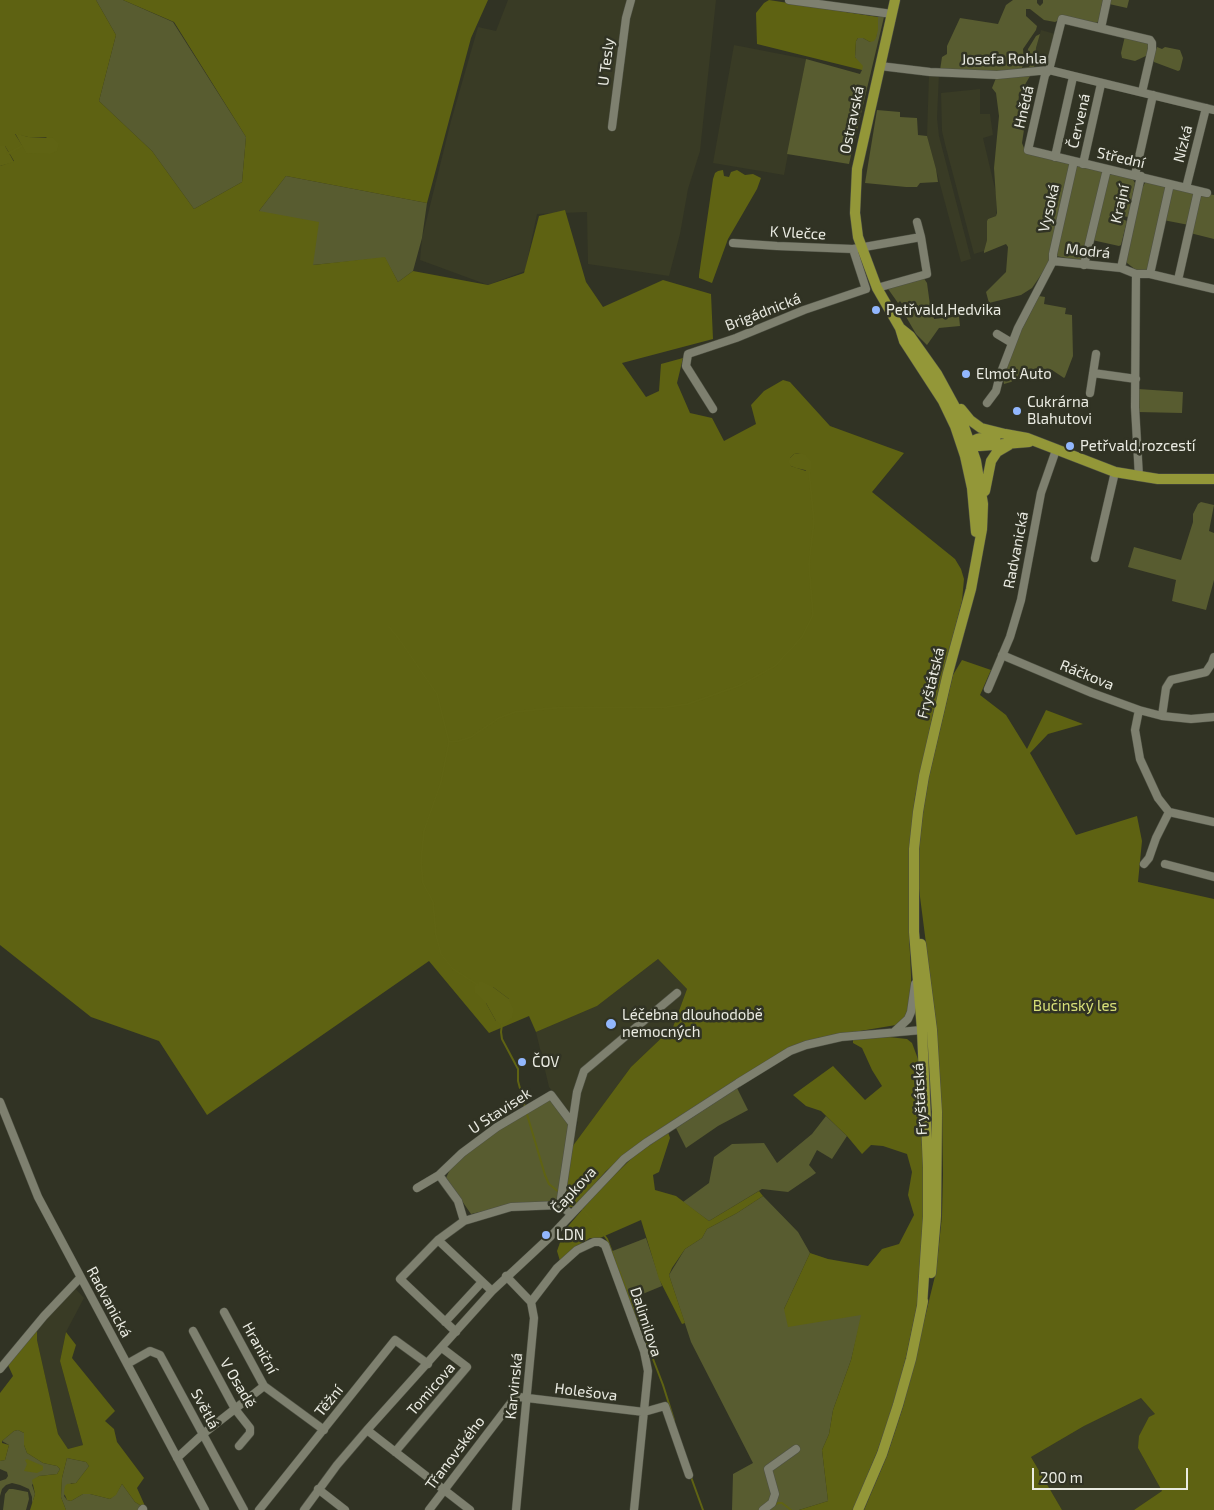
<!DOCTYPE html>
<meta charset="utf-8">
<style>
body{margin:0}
#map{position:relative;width:1214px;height:1510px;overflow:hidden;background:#313324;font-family:"Exo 2",sans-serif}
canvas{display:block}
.scale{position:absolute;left:1032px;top:1468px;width:156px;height:22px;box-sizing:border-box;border:2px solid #eaebe2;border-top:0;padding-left:6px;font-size:15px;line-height:18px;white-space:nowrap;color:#eaebe2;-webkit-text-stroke:4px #313324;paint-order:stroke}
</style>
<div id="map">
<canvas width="1214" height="1510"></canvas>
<div class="scale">200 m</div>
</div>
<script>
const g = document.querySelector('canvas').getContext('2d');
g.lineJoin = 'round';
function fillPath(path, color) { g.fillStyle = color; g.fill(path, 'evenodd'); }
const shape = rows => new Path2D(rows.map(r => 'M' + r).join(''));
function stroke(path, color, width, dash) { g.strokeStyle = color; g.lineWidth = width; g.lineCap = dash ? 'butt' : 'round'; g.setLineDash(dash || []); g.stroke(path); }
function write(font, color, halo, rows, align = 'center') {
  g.font = font + ' "Exo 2",sans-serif'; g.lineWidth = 5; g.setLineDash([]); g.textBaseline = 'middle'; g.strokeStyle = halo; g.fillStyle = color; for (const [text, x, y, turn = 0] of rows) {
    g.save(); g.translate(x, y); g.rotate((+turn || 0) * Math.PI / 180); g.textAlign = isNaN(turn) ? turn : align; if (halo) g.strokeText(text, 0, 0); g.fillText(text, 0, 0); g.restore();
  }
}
const built = shape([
 [508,0,716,0,700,151,688,189,680,234,669,276,588,264,587,212,537,214,525,271,488,285,420,260,422,238,451,121,478,27,496,31],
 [1041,30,1055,34,1047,66,1034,69,1036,48],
 [734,45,806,59,784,175,713,163],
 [929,74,939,74,937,118,939,136,971,259,961,262,927,136],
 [980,89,980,114,990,114,993,135,983,138,996,193,996,216,988,219,987,221,987,240,984,251,974,254,945,144,942,131,941,93],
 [658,959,687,989,673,1027,631,1067,572,1147,578,1122,549,1087,536,1032,597,1006],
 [73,1286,84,1298,66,1332,60,1361,83,1445,68,1449,58,1434,37,1340,37,1324],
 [1141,1398,1155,1414,1138,1448,1162,1491,1134,1510,1062,1510,1031,1457,1084,1426]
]);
const green = shape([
 [96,0,123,0,173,22,246,137,242,182,194,209,152,151,99,101,116,35],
 [1013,0,1037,0,1037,3,1040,6,1043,3,1043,0,1105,0,1101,6,1102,10,1100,20,1095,24,1064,17,1055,22,1044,20,1030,9,1026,9,1026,16,1037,26,1036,30,1023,49,1024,62,1022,68,1029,67,1031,64,1027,55,1028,49,1036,36,1040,34,1036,48,1034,69,1000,73,940,70,942,57,947,54,947,46,960,18,998,24,1006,5],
 [1110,0,1129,0,1127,8,1109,4],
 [878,17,884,17,849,164,787,154,806,59,860,74,862,70,855,57,856,41,858,38,863,38,870,42,876,37],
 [1125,36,1149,41,1148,55,1135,61,1122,58,1121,53],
 [1157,47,1162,49,1165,47,1180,50,1183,58,1180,70,1178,71,1154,62,1154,54],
 [1029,76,1030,76,1019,95,1018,105,1025,123,1022,143,1024,148,1027,150,1070,163,1050,260,1043,272,1032,288,1021,295,989,303,986,292,1006,272,1008,247,1006,244,984,253,984,251,987,240,987,221,988,219,996,216,997,213,994,168,999,116,996,93,992,88,996,78],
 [877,110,900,112,900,117,917,118,918,135,927,136,936,169,938,182,920,183,917,187,906,187,865,183],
 [1078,165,1104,171,1082,261,1056,256,1076,166],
 [1109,174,1132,178,1135,183,1128,217,1123,216,1122,219,1127,221,1121,245,1119,246,1092,240],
 [286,176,427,203,422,238,413,271,398,282,385,258,312,265,259,211],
 [1146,181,1168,185,1148,273,1136,270,1127,263,1124,257,1140,192],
 [1171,188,1194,192,1189,225,1163,220],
 [1201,193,1214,195,1214,239,1190,233],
 [923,277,927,283,930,305,932,306,934,319,959,316,960,326,939,328,927,345,916,334,901,308,904,306,900,301,898,303,886,286],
 [1039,296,1045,297,1044,304,1066,308,1065,314,1072,315,1073,356,1065,377,1064,378,1052,370,1038,368,1024,373,1011,382,1004,384,1003,378,1020,333],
 [1138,389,1183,392,1182,413,1138,412],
 [1201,502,1214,505,1209,531,1214,533,1214,580,1206,610,1172,601,1176,580,1128,567,1134,547,1181,560,1193,522,1193,514,1198,504],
 [737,1088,748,1110,718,1126,686,1148,676,1128],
 [549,1098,570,1124,558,1201,511,1205,471,1214,446,1178,452,1165,498,1130],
 [826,1116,847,1136,832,1159,817,1150,809,1165,816,1173,788,1192,762,1189,709,1221,683,1202,709,1183,714,1157,732,1144,764,1143,777,1163,812,1134],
 [763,1196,798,1232,810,1253,784,1309,862,1315,851,1360,833,1410,829,1434,822,1450,828,1501,799,1510,732,1510,733,1474,753,1463,691,1342,669,1275,685,1249,702,1238,707,1229,737,1213],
 [646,1238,662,1286,628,1300,610,1252],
 [18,1430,24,1433,24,1445,27,1453,43,1463,57,1466,60,1469,57,1474,39,1476,32,1485,35,1494,32,1504,32,1497,29,1489,20,1485,12,1483,6,1485,2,1489,0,1496,0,1481,6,1479,8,1476,7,1472,0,1469,0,1461,5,1460,9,1445,2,1441,14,1431],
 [67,1458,86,1462,89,1466,76,1483,71,1483,64,1496,67,1500,71,1501,83,1494,90,1494,110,1499,116,1494,122,1484,135,1502,143,1507,139,1510,66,1510,61,1497,62,1478],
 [9,1489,13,1489,28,1492,29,1499,26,1510,3,1510,5,1494]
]);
const forest = shape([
 [0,0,96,0,116,35,99,101,152,151,194,209,242,182,246,137,174,22,123,0,488,0,471,38,427,203,286,176,259,211,319,222,313,265,385,257,398,282,413,271,488,285,524,273,539,216,565,210,586,282,603,307,663,280,711,294,713,339,622,363,646,397,659,391,661,364,683,358,677,383,690,413,712,418,724,441,756,424,751,405,764,391,783,380,790,382,830,426,904,453,872,492,955,559,961,569,964,579,962,601,934,709,915,797,909,849,909,933,911,975,911,1005,907,1015,896,1025,818,1038,790,1047,636,1146,606,1171,575,1207,569,1207,565,1201,572,1147,631,1067,673,1027,687,989,658,959,597,1006,536,1032,529,1016,489,1033,429,961,207,1115,159,1041,91,1017,0,945,0,166,14,161,5,146,0,146],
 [15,134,28,137,47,137,27,153],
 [800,453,806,471,791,466,790,458,794,454],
 [493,987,509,999,496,1021,486,1003],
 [769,0,878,17,878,30,876,38,874,41,870,42,863,38,858,38,856,41,855,57,863,66,862,70,757,44,756,13,764,3],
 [962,660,991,670,980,695,1006,715,1027,749,1046,710,1083,724,1048,734,1030,753,1076,835,1137,816,1142,841,1138,882,1214,899,1214,1510,1134,1510,1162,1491,1138,1448,1139,1436,1149,1417,1155,1414,1141,1398,1084,1426,1031,1457,1062,1510,864,1510,887,1456,903,1407,936,1272,942,1216,943,1174,942,1112,937,1029,919,889,919,850,923,813,929,777,953,675],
 [889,1037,907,1039,912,1043,918,1059,923,1168,923,1216,917,1305,906,1357,894,1404,877,1452,853,1510,799,1510,828,1501,822,1450,829,1434,833,1410,851,1360,861,1315,788,1327,784,1309,810,1253,828,1259,868,1266,882,1249,899,1244,914,1215,908,1195,912,1172,907,1154,883,1146,871,1145,862,1154,847,1136,821,1111,806,1106,793,1095,833,1066,865,1100,882,1086,872,1070,862,1048,853,1043,853,1039],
 [668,1132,670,1138,659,1172,653,1175,655,1190,676,1196,709,1221,759,1191,763,1196,737,1213,707,1229,702,1238,685,1249,672,1268,669,1275,685,1323,682,1324,659,1279,641,1220,600,1238,590,1238,573,1249,560,1261,557,1251,564,1231,599,1190,633,1157],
 [37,1328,37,1340,58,1434,68,1449,83,1445,60,1361,66,1332,76,1345,72,1358,115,1411,105,1421,114,1429,117,1442,144,1478,137,1488,145,1506,143,1507,135,1502,122,1484,116,1495,110,1499,90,1494,83,1494,71,1501,67,1500,64,1493,65,1486,67,1484,76,1483,89,1466,86,1462,67,1458,62,1478,61,1497,66,1510,30,1510,35,1494,32,1480,39,1476,57,1474,60,1469,57,1466,43,1463,27,1453,24,1445,24,1433,18,1430,14,1431,2,1441,2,1443,9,1445,5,1460,0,1461,0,1393,13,1376,8,1365],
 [27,1459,43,1466,43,1470,37,1473,24,1471,27,1464,25,1460]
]);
const water = shape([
 [15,133,28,137,53,138,59,143,57,151,50,154,26,153],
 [0,146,5,146,14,162,0,166],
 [723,170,724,176,729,177,731,172,737,170,745,175,753,174,761,178,757,189,728,239,712,283,699,278,699,275,713,179,715,173,718,171],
 [800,453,806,455,811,461,811,469,809,471,796,468,791,466,788,462,790,458,794,454],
 [481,981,493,987,509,999,513,1008,513,1013,512,1018,504,1025,500,1024,496,1021,486,1003,475,993,474,987,477,983]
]);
const stream = shape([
 [7,154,22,146],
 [389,627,399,639,437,694,449,742],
 [478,985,453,969,441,954,436,935,433,902,423,883,421,861,424,831,441,782,449,742,459,741,471,737,499,718,515,712,553,708,667,707,688,704,741,685,775,666,802,637,813,615,809,564,814,521,809,471],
 [502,1024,501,1032,502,1039,518,1069,518,1081,525,1107],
 [526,1111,545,1175,549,1184,560,1193],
 [564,1196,576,1204],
 [580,1207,593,1221],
 [598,1227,607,1239,663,1385,674,1420],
 [691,1477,703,1510],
 [774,1505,778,1503,782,1503,791,1510]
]);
const minor = shape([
 [789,0,892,14],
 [1101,28,1107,0],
 [880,66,930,72,997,75,1049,70,1214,110],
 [1142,92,1152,49,1152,43,1150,40,1062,19,1049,70,1045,75,1028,150,1207,193],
 [612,127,626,18,631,0],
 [1055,157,1073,77],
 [1083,164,1101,84],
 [1135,175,1153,95],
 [1186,188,1206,108],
 [917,222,921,237],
 [733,243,777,246,853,249,921,237,927,274,877,288],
 [1053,261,1053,254,1074,161],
 [1084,265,1107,169],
 [1121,268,1141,176],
 [1136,274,1135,407,1139,477],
 [1150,274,1170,184],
 [1178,280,1198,191],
 [997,334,1012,343],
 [1093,373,1136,379],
 [1090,393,1096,354],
 [987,403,996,391,1000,375,1018,328,1053,261,1121,268,1136,274,1150,274,1214,289],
 [713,409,686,366,688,354,736,338,804,310,866,289,853,249],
 [1095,558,1115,472],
 [1002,655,1092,693,1139,710,1162,716,1191,719,1214,717],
 [988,689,1010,637,1021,600,1041,493,1056,450],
 [1139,710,1135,730,1140,759,1158,798,1169,812,1156,838,1149,858,1144,864],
 [1162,716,1166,688,1171,680,1206,672,1212,663,1214,657],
 [1169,812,1214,822],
 [1165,864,1214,877],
 [894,1032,908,1019,911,1012,915,984],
 [0,1102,38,1197,205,1510],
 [439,1175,458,1201,464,1221],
 [417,1188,439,1175,462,1153,497,1127,551,1095,572,1123],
 [560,1205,577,1092,584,1071,677,993],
 [438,1240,492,1291],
 [506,1276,531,1302,534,1318,516,1510],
 [531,1302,557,1268,577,1250,594,1242,600,1242,605,1245,644,1351,648,1371,634,1510],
 [224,1312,264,1386,324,1430],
 [445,1322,482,1282],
 [193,1331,235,1409,250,1428,250,1433,239,1446],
 [456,1332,400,1279,438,1240,464,1221,511,1207,560,1205,571,1214],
 [127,1364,150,1351,160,1355,244,1510],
 [0,1369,44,1316,80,1278],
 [367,1430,470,1510],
 [395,1452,467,1367,442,1348],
 [177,1458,203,1434,264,1386],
 [318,1489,345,1510],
 [142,1510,143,1509],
 [259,1510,395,1340,428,1364],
 [304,1510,337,1465,367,1430,492,1291,551,1236,624,1159,647,1142,738,1083,790,1051,806,1045,841,1037,922,1030],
 [429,1510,513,1400,519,1397,644,1412,665,1406,689,1475],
 [763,1510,772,1503,775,1494,768,1469,796,1449]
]);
const major = shape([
 [895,0,857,169,855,213,858,237,877,288,900,328,904,341,943,401,955,426,965,456,972,488,976,532],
 [900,328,910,336,937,374,961,418,976,461,983,504,982,529,971,589,948,673,924,776,918,812,914,849,914,932,922,1030,928,1168,928,1216,922,1306],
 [961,409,970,420,981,428,1005,434,1027,438,1115,472,1158,479,1214,479],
 [967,442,971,445,980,446,1029,442],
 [968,447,970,442,977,439,997,435],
 [985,491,991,461,997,452,1009,445],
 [921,944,932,1030,937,1112,936,1216,931,1273],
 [858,1510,882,1454,898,1405,911,1359,923,1301]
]);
const markers = [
 [876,310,5,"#92b7fd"],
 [966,374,5,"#92b7fd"],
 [1017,411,5,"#92b7fd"],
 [1070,446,5,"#92b7fd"],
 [611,1024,6,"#92b7fd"],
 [522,1062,5,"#92b7fd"],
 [546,1235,5,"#92b7fd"]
];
const streetNames = [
 ["Josefa Rohla",1004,59,-1],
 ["U Tesly",606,62,-83],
 ["Hnědá",1024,107,-77],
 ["Ostravská",852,120,-78],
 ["Červená",1079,121,-77],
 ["Nízká",1183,144,-76],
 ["Střední",1121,158,13],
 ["Krajní",1120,204,-77],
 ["Vysoká",1049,208,-77],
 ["K Vlečce",798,233,3],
 ["Modrá",1088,251,6],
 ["Brigádnická",763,312,-21],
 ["Radvanická",1016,550,-79],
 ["Ráčkova",1087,675,22],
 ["Fryštátská",931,683,-76],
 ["Fryštátská",920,1099,-93],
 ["U Stavisek",500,1111,-33],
 ["Čapkova",574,1190,-47],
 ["Radvanická",109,1302,62],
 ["Dalimilova",646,1322,72],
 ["Hraniční",260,1348,61],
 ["V Osadě",238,1383,59],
 ["Karvinská",514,1386,-84],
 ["Tomicova",431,1389,-49],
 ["Holešova",586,1392,7],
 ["Těžní",329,1401,-51],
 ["Světlá",205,1409,62],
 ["Třanovského",455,1453,-53]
];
const poiNames = [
 ["Petřvald,Hedvika",886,310],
 ["Elmot Auto",976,374],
 ["Cukrárna",1027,402],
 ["Blahutovi",1027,419],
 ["Petřvald,rozcestí",1080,446],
 ["Léčebna dlouhodobě",622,1015],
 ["nemocných",622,1032],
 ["ČOV",532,1062],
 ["LDN",556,1235]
];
const parkNames = [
 ["Bučinský les",1075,1006]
];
fillPath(built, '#393b25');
fillPath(green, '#585c30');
fillPath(forest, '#5e6212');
fillPath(water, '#5f6313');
stroke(stream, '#5f6313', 2);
stroke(minor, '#4f5144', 9);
stroke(major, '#4f5144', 11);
stroke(minor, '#7e806f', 8);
stroke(major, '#939738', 10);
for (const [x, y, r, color] of markers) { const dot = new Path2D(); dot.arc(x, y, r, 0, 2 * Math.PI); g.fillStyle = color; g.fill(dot); stroke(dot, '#313324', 2); }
write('15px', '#eaebe2', '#313324', streetNames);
write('15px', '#eaebe2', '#313324', poiNames, 'left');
write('15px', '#d9e179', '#313324', parkNames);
</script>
